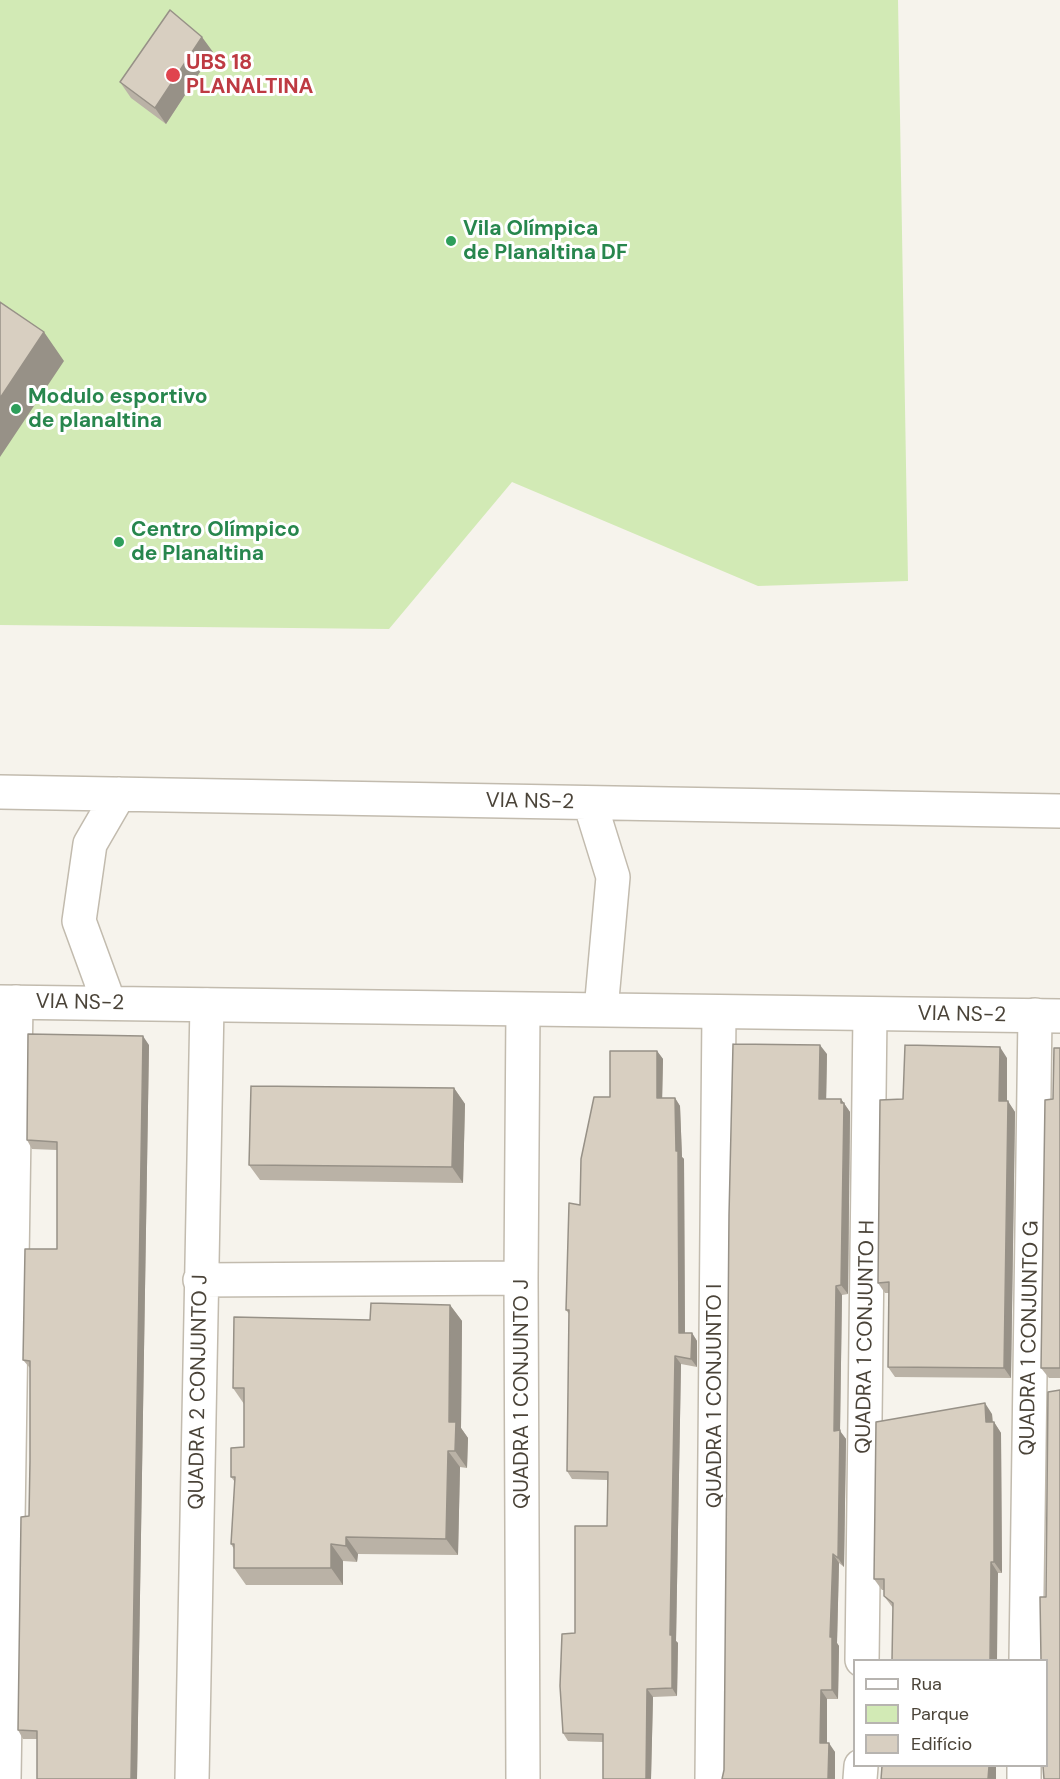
<!DOCTYPE html>
<meta charset="utf-8">
<style>
body{margin:0}
#map{position:relative;width:1060px;height:1779px;overflow:hidden;background:#f6f3ec;font-family:"DM Sans",sans-serif}
canvas{display:block}
.legend{position:absolute;left:853px;top:1659px;width:195px;height:108px;box-sizing:border-box;background:#fff;border:2px solid #b7b4b0;margin:0;padding:8px 10px;list-style:none;font-size:18px;color:#4b4439}
.legend li{display:flex;align-items:center;gap:12px;height:30px}
.legend b{width:30px;border:2px solid #b7b4b0}
</style>
<div id="map">
<canvas width="1060" height="1779"></canvas>
<ul class="legend">
<li><b style="height:8px;background:#fff"></b>Rua</li>
<li><b style="height:16px;background:#d2eab5"></b>Parque</li>
<li><b style="height:16px;background:#d8cfc1"></b>Edifício</li>
</ul>
</div>
<script>
const g = document.querySelector('canvas').getContext('2d');
g.lineJoin = 'round';
function fillPath(path, color) { g.fillStyle = color; g.fill(path, 'evenodd'); }
const shape = rows => new Path2D(rows.map(r => 'M' + r).join(''));
function stroke(path, color, width, dash) { g.strokeStyle = color; g.lineWidth = width; g.lineCap = dash ? 'butt' : 'round'; g.setLineDash(dash || []); g.stroke(path); }
function write(font, color, halo, rows, align = 'center') {
  g.font = font + ' "DM Sans",sans-serif'; g.lineWidth = 6; g.setLineDash([]); g.textBaseline = 'middle'; g.strokeStyle = halo; g.fillStyle = color; for (const [text, x, y, turn = 0] of rows) {
    g.save(); g.translate(x, y); g.rotate((+turn || 0) * Math.PI / 180); g.textAlign = isNaN(turn) ? turn : align; if (halo) g.strokeText(text, 0, 0); g.fillText(text, 0, 0); g.restore();
  }
}
const green = shape([
 [0,0,898,0,908,581,758,586,512,482,389,629,0,625]
]);
const minor = shape([
 [200,1280,521,1278],
 [862,1660,870,1014],
 [1026,1660,1035,1015],
 [4,1779,16,1002],
 [192,1779,207,1005],
 [523,1779,521,1278,523,1010],
 [712,1779,719,1012],
 [860,1779,861,1766],
 [1024,1779,1024,1766]
]);
const tertiary = shape([
 [0,792,1060,811],
 [590,803,613,877,601,1010],
 [0,1002,1060,1016],
 [109,1003,79,921,90,844,119,794]
]);
const wall = shape([
 [213,52,166,124,131,98,120,82],
 [149,1045,137,1779,37,1779,37,1739,23,1739,18,1730,29,1516,30,1461,30,1368,23,1360,57,1249,57,1150,32,1149,27,1140],
 [1060,1048,1060,1378,1049,1378,1041,1368,1053,1099],
 [657,1051,663,1059,662,1098,675,1098,680,1106,682,1157,684,1159,685,1333,692,1333,697,1341,697,1367,681,1364,676,1641,678,1643,677,1696,653,1697,651,1779,603,1779,603,1742,568,1741,563,1733,575,1633,607,1526,607,1480,572,1479,567,1471,569,1314,566,1310,580,1205,610,1097],
 [827,1054,826,1099,841,1099,850,1112,848,1294,842,1295,840,1431,846,1439,844,1567,839,1563,837,1643,839,1646,838,1699,827,1699,827,1743,835,1752,835,1779,722,1779,724,1770],
 [1007,1058,1007,1101,1015,1112,1011,1378,895,1377,888,1367,889,1293,885,1293,878,1283,903,1099],
 [454,1088,465,1104,463,1183,260,1180,249,1165],
 [450,1305,462,1321,461,1428,468,1438,467,1468,460,1467,458,1555,358,1554,357,1562,343,1561,343,1585,246,1585,234,1568,234,1549,231,1544,235,1482,231,1477,244,1447,244,1404,233,1388,370,1320],
 [992,1414,993,1422,994,1422,1001,1433,1002,1573,998,1573,893,1608,884,1596,884,1590,882,1590,874,1579]
]);
const shadedWall = shape([
 [202,37,213,52,166,124,155,108],
 [44,332,64,361,0,457,0,398],
 [143,1036,149,1045,137,1779,131,1779],
 [820,1045,827,1054,826,1108,819,1099],
 [1000,1047,1007,1058,1007,1112,999,1101],
 [657,1051,663,1059,662,1106,657,1098],
 [454,1088,465,1104,463,1183,452,1167],
 [675,1098,680,1106,682,1157,684,1159,685,1341,679,1333,676,1151],
 [841,1099,850,1112,848,1294,841,1285],
 [1008,1101,1015,1112,1011,1378,1004,1368],
 [836,1286,842,1295,840,1431,846,1439,844,1567,838,1558,834,1431],
 [450,1305,462,1321,461,1428,468,1438,467,1468,455,1451,449,1422],
 [692,1333,697,1341,697,1367,691,1359],
 [675,1356,681,1364,676,1641,678,1643,677,1696,672,1688,670,1635],
 [985,1403,992,1414,993,1433,986,1422],
 [994,1422,1001,1433,1002,1573,994,1562],
 [448,1451,460,1467,458,1555,446,1539],
 [346,1537,358,1554,357,1562,346,1546],
 [331,1544,343,1561,343,1585,331,1568],
 [833,1554,839,1563,837,1643,839,1646,838,1699,832,1690,830,1637],
 [991,1562,998,1573,997,1660,990,1660],
 [647,1689,653,1697,651,1779,646,1779],
 [821,1690,827,1699,827,1752,820,1743],
 [829,1743,835,1752,835,1779,828,1779],
 [989,1766,996,1766,996,1779,988,1779]
]);
const building = shape([
 [170,10,202,37,155,108,120,82,170,10],
 [0,302,44,332,0,398,0,302],
 [28,1034,143,1036,131,1779,37,1779,37,1731,18,1730,21,1517,29,1516,30,1461,30,1361,23,1360,25,1249,57,1249,57,1142,27,1140,28,1034],
 [733,1044,820,1045,819,1099,841,1099,841,1103,844,1103,841,1285,836,1286,834,1431,840,1430,838,1558,833,1554,830,1637,832,1637,832,1690,821,1690,820,1743,829,1743,828,1779,722,1779,724,1770,729,1215,733,1044],
 [905,1045,1000,1047,999,1101,1008,1101,1004,1368,888,1367,889,1282,878,1283,880,1100,903,1099,905,1045],
 [1054,1048,1060,1048,1060,1368,1041,1368,1045,1100,1053,1099,1054,1048],
 [610,1051,657,1051,657,1098,675,1098,676,1151,678,1151,679,1333,692,1333,691,1359,675,1356,670,1635,672,1635,672,1688,647,1689,646,1779,603,1779,603,1734,563,1733,560,1686,562,1634,575,1633,575,1526,607,1526,608,1472,567,1471,569,1310,566,1310,569,1203,580,1205,581,1159,594,1097,610,1097,610,1051],
 [251,1086,454,1088,452,1167,249,1165,251,1086],
 [371,1303,450,1305,449,1422,456,1422,455,1451,448,1451,446,1539,346,1537,346,1546,331,1544,331,1568,234,1568,234,1544,231,1544,235,1477,231,1477,231,1448,244,1447,244,1388,233,1388,234,1317,370,1320,371,1303],
 [1060,1390,1060,1779,1044,1779,1043,1766,1047,1766,1047,1660,1041,1660,1040,1597,1046,1597,1048,1392,1060,1390],
 [985,1403,986,1422,994,1422,994,1562,991,1562,990,1660,892,1660,893,1603,884,1596,884,1579,874,1579,876,1422,985,1403],
 [882,1766,989,1766,988,1779,881,1779,882,1766]
]);
const markers = [
 [173,75,8,"#e0444e"],
 [451,241,6,"#2e9e5b"],
 [16,409,6,"#2e9e5b"],
 [119,542,6,"#2e9e5b"]
];
const healthNames = [
 ["UBS 18",186,63],
 ["PLANALTINA",186,87]
];
const leisureNames = [
 ["Vila Olímpica",463,229],
 ["de Planaltina DF",463,253],
 ["Modulo esportivo",28,397],
 ["de planaltina",28,421],
 ["Centro Olímpico",131,530],
 ["de Planaltina",131,554]
];
const streetNames = [
 ["VIA NS-2",530,802,1],
 ["VIA NS-2",80,1003,1],
 ["VIA NS-2",962,1015,1],
 ["QUADRA 1 CONJUNTO H",866,1337,-89],
 ["QUADRA 1 CONJUNTO G",1030,1338,-89],
 ["QUADRA 2 CONJUNTO J",199,1392,-89],
 ["QUADRA 1 CONJUNTO J",522,1394,-90],
 ["QUADRA 1 CONJUNTO I",715,1396,-90]
];
fillPath(green, '#d2eab5');
stroke(minor, '#c2bbae', 36);
stroke(tertiary, '#c2bbae', 36);
stroke(minor, '#fff', 33);
stroke(tertiary, '#fff', 33);
fillPath(wall, '#bab2a6');
fillPath(shadedWall, '#979187');
fillPath(building, '#d8cfc1');
stroke(building, '#979187', 1.5);
for (const [x, y, r, color] of markers) { const dot = new Path2D(); dot.arc(x, y, r, 0, 2 * Math.PI); g.fillStyle = color; g.fill(dot); stroke(dot, '#fff', 2); }
write('bold 21px', '#be3a42', '#fff', healthNames, 'left');
write('bold 21px', '#27864d', '#fff', leisureNames, 'left');
write('21px', '#4b4439', '#fff', streetNames);
</script>
